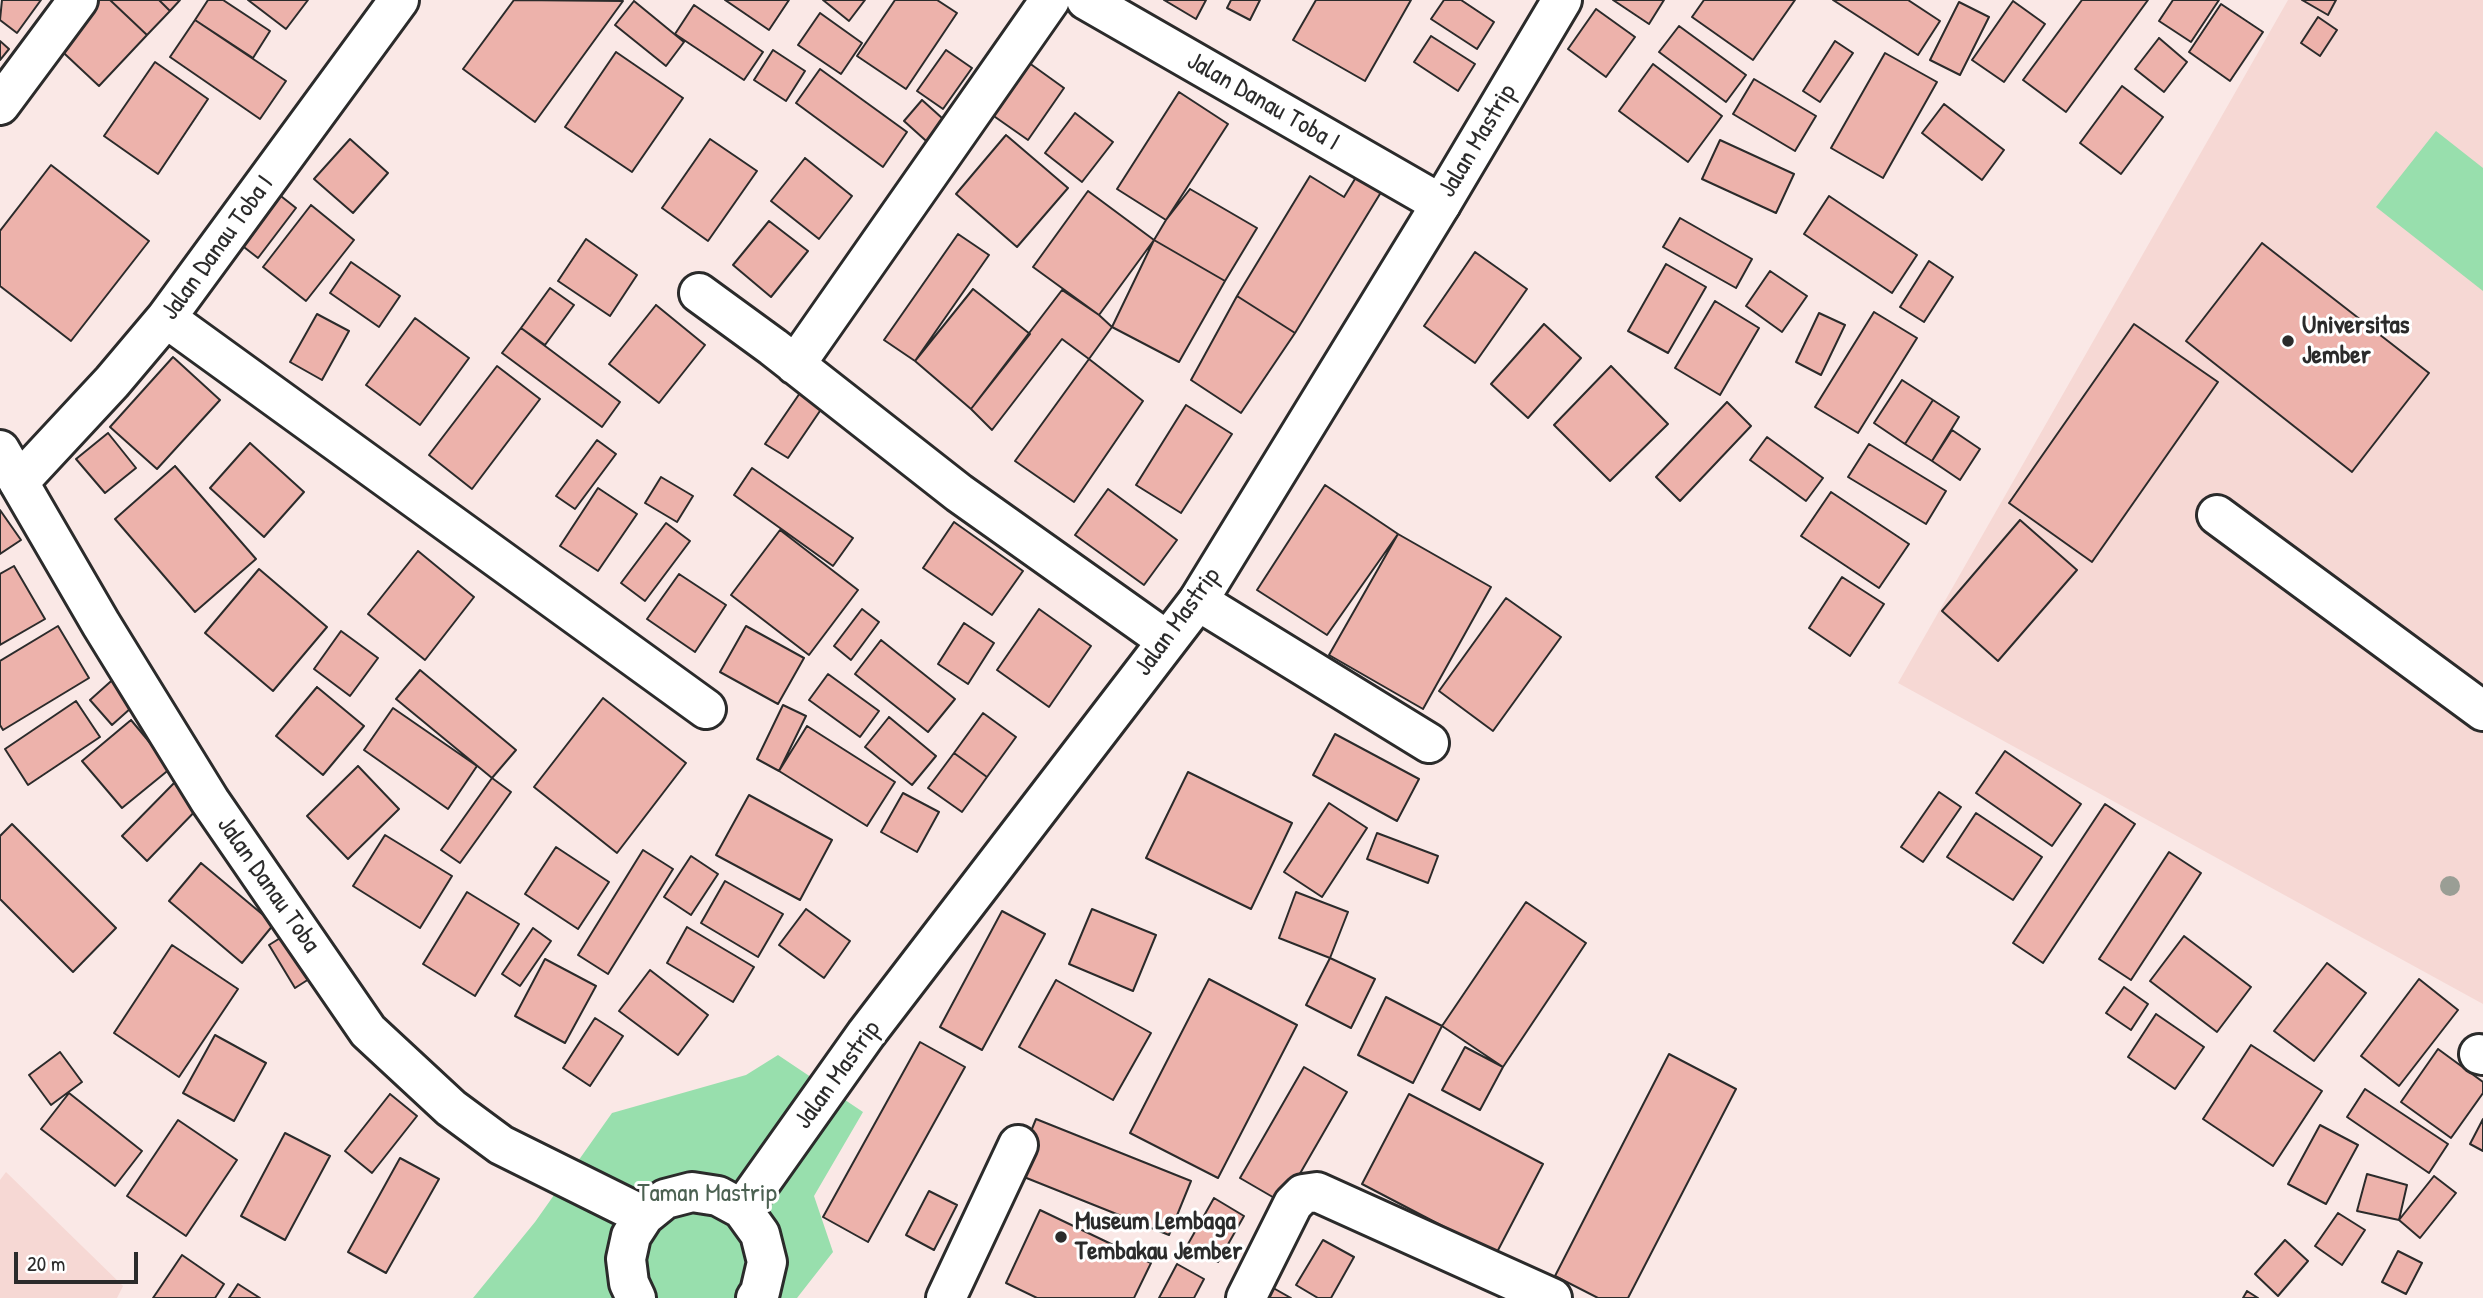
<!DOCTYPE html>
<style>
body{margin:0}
#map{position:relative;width:2483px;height:1298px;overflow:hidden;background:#fae8e6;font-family:"Patrick Hand",sans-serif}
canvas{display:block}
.scale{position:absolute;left:14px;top:1252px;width:124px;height:32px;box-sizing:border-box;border:4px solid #2b2b2b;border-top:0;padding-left:9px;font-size:21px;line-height:24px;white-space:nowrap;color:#2b2b2b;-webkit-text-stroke:5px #fff;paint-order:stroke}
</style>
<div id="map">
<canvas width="2483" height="1298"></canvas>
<div class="scale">20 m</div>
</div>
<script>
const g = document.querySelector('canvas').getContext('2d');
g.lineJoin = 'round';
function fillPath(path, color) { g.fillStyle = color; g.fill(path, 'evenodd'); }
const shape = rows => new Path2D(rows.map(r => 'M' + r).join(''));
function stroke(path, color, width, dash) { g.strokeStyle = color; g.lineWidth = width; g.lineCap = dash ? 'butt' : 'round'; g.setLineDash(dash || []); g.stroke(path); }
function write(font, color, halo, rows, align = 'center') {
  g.font = font + ' "Patrick Hand",sans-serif'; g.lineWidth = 6; g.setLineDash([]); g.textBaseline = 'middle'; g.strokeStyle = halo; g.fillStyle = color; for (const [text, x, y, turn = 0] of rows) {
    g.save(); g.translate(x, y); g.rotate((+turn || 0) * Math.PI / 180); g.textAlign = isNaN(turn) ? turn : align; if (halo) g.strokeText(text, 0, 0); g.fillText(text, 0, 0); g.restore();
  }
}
const built = shape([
 [2288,0,2483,0,2483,1004,1898,683],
 [6,1172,123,1286,117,1298,0,1298,0,1180]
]);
const green = shape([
 [2436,131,2483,168,2483,291,2376,207],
 [778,1055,863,1112,814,1196,833,1252,797,1298,473,1298,535,1222,612,1113,746,1075]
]);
const building = shape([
 [2,0,41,0,17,33,0,20,2,0],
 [90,0,110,0,147,35,99,86,51,41,90,0],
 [110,0,159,0,170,11,147,35,110,0],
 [159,0,180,0,170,11,159,0],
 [208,0,223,0,270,31,253,58,195,20,208,0],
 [248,0,308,0,286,29,248,0],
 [514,0,623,1,535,122,463,69,514,0],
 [725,0,789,0,769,30,725,0],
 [823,0,865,0,849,21,823,0],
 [895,0,937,0,957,13,906,89,857,56,895,0],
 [1164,0,1206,0,1196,19,1164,0],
 [1231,0,1260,0,1250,20,1227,8,1231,0],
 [1316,0,1411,0,1365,81,1293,40,1316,0],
 [1444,0,1461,0,1494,22,1477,49,1431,19,1444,0],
 [1613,0,1664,0,1649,24,1613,0],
 [1704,0,1795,0,1753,60,1692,17,1704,0],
 [1833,0,1908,0,1940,21,1918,55,1833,0],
 [2082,0,2148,0,2066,112,2023,80,2082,0],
 [2173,0,2219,0,2191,42,2159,21,2173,0],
 [2302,0,2336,0,2328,15,2302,0],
 [634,1,684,42,666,66,615,25,634,1],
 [2013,1,2045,24,2004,82,1972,60,2013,1],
 [1959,2,1989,17,1960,75,1930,60,1959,2],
 [2221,4,2263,32,2230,81,2189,52,2221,4],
 [694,5,763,52,744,80,675,34,694,5],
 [1596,9,1635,37,1606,77,1568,49,1596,9],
 [820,13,862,43,841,74,798,45,820,13],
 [2318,17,2337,30,2320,56,2301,43,2318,17],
 [195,20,286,81,260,119,170,57,195,20],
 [1679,26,1746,75,1726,102,1659,52,1679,26],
 [1431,36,1475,64,1458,91,1414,62,1431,36],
 [2159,38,2187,62,2164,92,2135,69,2159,38],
 [0,41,9,49,0,60,0,41],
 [1835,41,1853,53,1820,102,1803,91,1835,41],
 [773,50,805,71,786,101,754,80,773,50],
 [946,50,972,68,943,109,917,91,946,50],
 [616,52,683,98,632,172,565,127,616,52],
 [1885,53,1937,82,1883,178,1831,148,1885,53],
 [1025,60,1064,88,1028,140,988,112,1025,60],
 [155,62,208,99,158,174,104,136,155,62],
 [1653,64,1722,116,1688,162,1619,111,1653,64],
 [820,69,907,132,883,167,796,103,820,69],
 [1754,79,1816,116,1795,151,1733,114,1754,79],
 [2122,86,2163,117,2121,174,2080,143,2122,86],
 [1179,92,1228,124,1166,220,1117,189,1179,92],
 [922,100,952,127,934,148,904,121,922,100],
 [1944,104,2004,150,1982,180,1922,133,1944,104],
 [1075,113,1113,142,1082,182,1045,153,1075,113],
 [1006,135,1068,188,1017,247,956,194,1006,135],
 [350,139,388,173,353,213,314,179,350,139],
 [710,139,757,171,708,241,662,208,710,139],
 [1720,140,1794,174,1776,213,1702,179,1720,140],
 [805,158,852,196,819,239,771,201,805,158],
 [51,165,149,241,71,341,0,286,0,231,51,165],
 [1358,174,1383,189,1295,333,1237,296,1310,176,1344,197,1358,174],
 [1190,189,1257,228,1225,281,1154,240,1166,220,1190,189],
 [1088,191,1154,240,1099,315,1033,267,1088,191],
 [277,193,296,208,258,258,240,244,277,193],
 [1829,196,1917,255,1892,293,1804,234,1829,196],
 [311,205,354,240,306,301,263,267,311,205],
 [1680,218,1752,259,1736,288,1663,247,1680,218],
 [769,221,808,251,771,297,733,265,769,221],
 [958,234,989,255,915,361,884,340,958,234],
 [586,239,637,275,610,316,558,281,586,239],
 [1154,240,1225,281,1179,362,1112,327,1154,240],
 [2262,243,2429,373,2352,472,2186,341,2262,243],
 [1475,252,1527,289,1475,363,1424,326,1475,252],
 [1929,261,1953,277,1924,322,1900,307,1929,261],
 [351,262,400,296,379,327,330,293,351,262],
 [1666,264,1706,287,1668,353,1628,331,1666,264],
 [1770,271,1807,296,1782,332,1746,306,1770,271],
 [550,288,574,305,545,345,521,328,550,288],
 [973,289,1030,334,971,409,915,361,973,289],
 [1062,290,1099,315,1112,327,1089,359,1062,339,992,430,971,409,1062,290],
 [1237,296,1295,333,1241,413,1191,380,1237,296],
 [1715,301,1759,328,1720,395,1675,368,1715,301],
 [656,305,705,345,659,403,609,364,656,305],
 [1874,312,1917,338,1858,433,1815,407,1874,312],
 [1819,313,1845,325,1821,375,1796,362,1819,313],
 [317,314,349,331,322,380,290,362,317,314],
 [415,318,469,358,420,425,366,385,415,318],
 [1544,324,1581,358,1528,418,1491,384,1544,324],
 [2134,324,2218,382,2092,562,2009,503,2134,324],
 [521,328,620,402,602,427,502,353,521,328],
 [173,357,220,400,157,469,110,427,173,357],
 [1089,359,1143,401,1074,502,1015,461,1089,359],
 [497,366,540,399,472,489,429,455,497,366],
 [1611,366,1668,424,1610,481,1554,425,1611,366],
 [1902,380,1933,400,1905,444,1874,423,1902,380],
 [802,390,824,405,788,458,765,444,802,390],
 [1933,400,1959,417,1932,461,1905,444,1933,400],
 [1727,402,1751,426,1680,501,1656,477,1727,402],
 [1186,405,1232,434,1181,513,1136,485,1186,405],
 [1952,430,1980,449,1960,480,1932,461,1952,430],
 [108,433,136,468,105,493,76,459,108,433],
 [1767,437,1823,478,1806,501,1750,460,1767,437],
 [597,440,616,454,575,509,556,496,597,440],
 [250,443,304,492,264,537,210,488,250,443],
 [1869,444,1946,491,1926,524,1848,477,1869,444],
 [175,466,256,559,195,612,115,519,175,466],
 [752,468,853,538,833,566,734,495,752,468],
 [661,477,693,496,677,522,645,503,661,477],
 [1325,485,1398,534,1327,635,1257,590,1325,485],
 [598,488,637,514,598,571,560,546,598,488],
 [1108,489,1177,540,1144,585,1075,535,1108,489],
 [1831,492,1909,544,1879,588,1801,536,1831,492],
 [0,510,21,540,0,554,0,510],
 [2020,520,2077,570,1998,661,1942,611,2020,520],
 [954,522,1023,571,992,615,923,568,954,522],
 [666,523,690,541,645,601,621,583,666,523],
 [780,530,858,590,809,655,731,595,780,530],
 [1398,534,1491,587,1423,709,1329,655,1398,534],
 [418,551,474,597,425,660,368,614,418,551],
 [14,566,45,619,0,645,0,574,14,566],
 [259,569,327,627,273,691,205,633,259,569],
 [679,574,726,605,695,652,647,619,679,574],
 [1842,577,1884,604,1850,656,1809,628,1842,577],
 [1506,598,1561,637,1493,731,1439,691,1506,598],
 [862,609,879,622,851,660,834,646,862,609],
 [1039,609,1091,646,1049,707,997,670,1039,609],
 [964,623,994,643,968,684,938,664,964,623],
 [58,626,89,678,3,730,0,725,0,661,58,626],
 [746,626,804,658,778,704,720,672,746,626],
 [341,631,378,658,350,696,314,669,341,631],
 [881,640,955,699,928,732,855,674,881,640],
 [420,670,516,750,492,778,396,699,420,670],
 [119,674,141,699,112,725,90,700,119,674],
 [828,674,879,711,860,737,809,700,828,674],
 [317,687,364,726,323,775,276,736,317,687],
 [603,698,686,763,617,853,534,787,603,698],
 [76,701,100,737,28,785,5,749,76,701],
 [783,705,806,716,779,771,757,759,783,705],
 [393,708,477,766,448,809,364,750,393,708],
 [983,713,1016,737,987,777,954,753,983,713],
 [889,717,936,756,912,785,865,747,889,717],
 [131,720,171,768,122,808,82,761,131,720],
 [807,726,895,782,867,826,779,771,807,726],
 [1335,734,1419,779,1397,821,1313,775,1335,734],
 [2005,751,2081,804,2052,846,1976,793,2005,751],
 [954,753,987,777,962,812,928,788,954,753],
 [358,766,399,809,348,859,307,816,358,766],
 [1188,772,1292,823,1251,909,1146,858,1188,772],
 [492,778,511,792,460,863,441,850,492,778],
 [178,779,203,803,147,861,122,836,178,779],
 [1939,792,1961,807,1923,862,1901,847,1939,792],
 [903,793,939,812,917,852,881,832,903,793],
 [749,795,832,840,800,900,716,855,749,795],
 [1329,803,1367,828,1322,897,1284,872,1329,803],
 [2105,804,2135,824,2043,963,2013,943,2105,804],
 [1976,813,2042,857,2013,900,1947,857,1976,813],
 [12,824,116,928,73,972,0,899,0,836,12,824],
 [1377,833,1438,856,1428,883,1367,859,1377,833],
 [385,835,452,876,420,928,353,886,385,835],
 [556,847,609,882,578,929,525,894,556,847],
 [643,850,673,869,608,974,578,955,643,850],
 [2169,852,2201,873,2131,980,2099,959,2169,852],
 [691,856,718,874,691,915,664,897,691,856],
 [201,863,274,924,242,963,169,901,201,863],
 [725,881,783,914,758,957,701,923,725,881],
 [467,892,519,924,475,996,423,964,467,892],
 [1296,892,1348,912,1330,958,1279,938,1296,892],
 [1526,902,1586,943,1503,1067,1442,1026,1526,902],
 [806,909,850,941,824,978,779,945,806,909],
 [1092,909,1156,935,1133,991,1069,964,1092,909],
 [1002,911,1045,934,982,1050,940,1027,1002,911],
 [687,927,754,967,733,1002,667,963,687,927],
 [533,928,551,941,520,986,502,974,533,928],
 [293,930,320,972,295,988,269,945,293,930],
 [2184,936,2251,987,2217,1032,2150,981,2184,936],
 [172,945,238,989,179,1077,114,1033,172,945],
 [1330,958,1375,979,1351,1028,1306,1005,1330,958],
 [545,959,596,986,565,1043,515,1016,545,959],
 [2327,963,2366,993,2314,1061,2274,1031,2327,963],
 [650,970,708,1015,678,1055,619,1011,650,970],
 [1209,979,1297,1025,1218,1178,1130,1133,1209,979],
 [2419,979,2458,1010,2399,1086,2361,1056,2419,979],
 [1056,980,1151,1033,1113,1100,1019,1047,1056,980],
 [2124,987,2148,1004,2131,1030,2106,1013,2124,987],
 [1386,997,1442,1026,1413,1083,1358,1055,1386,997],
 [2156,1014,2204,1047,2175,1089,2128,1057,2156,1014],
 [595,1018,623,1036,590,1086,563,1068,595,1018],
 [215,1035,266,1063,234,1121,183,1093,215,1035],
 [920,1042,965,1067,868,1242,823,1217,920,1042],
 [2251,1045,2322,1091,2273,1166,2203,1119,2251,1045],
 [1465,1047,1503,1067,1480,1110,1442,1090,1465,1047],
 [2438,1049,2483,1082,2483,1093,2451,1138,2401,1102,2438,1049],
 [60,1052,82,1082,51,1105,29,1075,60,1052],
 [1669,1054,1736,1089,1628,1298,1598,1298,1555,1276,1669,1054],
 [1304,1067,1347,1092,1283,1203,1240,1178,1304,1067],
 [2365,1089,2448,1144,2429,1173,2347,1117,2365,1089],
 [69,1093,142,1151,115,1186,41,1129,69,1093],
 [390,1094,417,1116,372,1173,345,1151,390,1094],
 [1409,1094,1543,1164,1496,1254,1362,1184,1409,1094],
 [1036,1119,1191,1181,1169,1235,1014,1173,1036,1119],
 [2483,1119,2483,1151,2470,1144,2483,1119],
 [178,1120,237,1160,186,1236,127,1196,178,1120],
 [2320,1125,2358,1145,2326,1204,2288,1184,2320,1125],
 [285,1133,330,1156,285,1240,241,1216,285,1133],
 [400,1158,439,1179,386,1273,348,1252,400,1158],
 [2367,1174,2407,1185,2399,1220,2357,1211,2367,1174],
 [2434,1176,2456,1193,2420,1238,2399,1220,2434,1176],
 [929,1191,957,1205,934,1250,906,1235,929,1191],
 [1214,1198,1244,1216,1218,1262,1188,1244,1214,1198],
 [1040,1210,1151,1263,1134,1298,1037,1298,1006,1283,1040,1210],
 [2338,1213,2365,1230,2342,1265,2315,1246,2338,1213],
 [1323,1240,1354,1257,1331,1298,1318,1298,1296,1285,1323,1240],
 [2285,1240,2308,1261,2278,1296,2255,1274,2285,1240],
 [2398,1251,2422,1263,2406,1294,2382,1282,2398,1251],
 [182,1255,224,1284,215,1298,153,1298,182,1255],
 [1177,1264,1204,1279,1194,1298,1159,1298,1177,1264],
 [238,1284,260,1298,229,1298,238,1284],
 [1268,1285,1291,1298,1261,1298,1268,1285],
 [2247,1291,2258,1298,2243,1298,2247,1291]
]);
const minor = shape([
 [1086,0,1441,204],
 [0,105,78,0],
 [699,293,773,347,959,493,1166,640],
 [166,318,706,709],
 [795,365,1050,0],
 [19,482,112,382,166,318,399,0],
 [2217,515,2483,711],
 [1198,601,1429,743],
 [2479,1054,2483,1055],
 [946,1298,1018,1145],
 [1246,1298,1293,1204,1303,1194,1317,1192,1552,1298]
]);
const major = shape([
 [0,450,101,624,210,801,368,1031,451,1108,501,1145,644,1216],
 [742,1209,866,1034,1198,601,1441,204,1562,0],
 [636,1298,629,1283,626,1259,631,1236,644,1216,665,1199,692,1192,718,1196,742,1209,760,1234,767,1262,760,1292,756,1298]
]);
const trees = [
 [2450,886]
];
const markers = [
 [2288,341,7,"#2b2b2b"],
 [1061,1237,7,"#2b2b2b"]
];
const streetNames = [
 ["Jalan Danau Toba I",1263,102,30],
 ["Jalan Mastrip",1478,141,-59],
 ["Jalan Danau Toba I",218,248,-54],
 ["Jalan Mastrip",1178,622,-54],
 ["Jalan Danau Toba",268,885,55],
 ["Jalan Mastrip",838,1075,-54]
];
const poiNames = [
 ["Universitas",2302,326],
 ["Jember",2302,356],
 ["Museum Lembaga",1075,1222],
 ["Tembakau Jember",1075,1252]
];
const parkNames = [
 ["Taman Mastrip",707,1194]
];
fillPath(built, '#f6d8d4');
fillPath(green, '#98dfad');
fillPath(building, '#edb2ab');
stroke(building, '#2b2b2b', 2);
stroke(minor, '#2b2b2b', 44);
stroke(major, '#2b2b2b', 44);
stroke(minor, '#fff', 38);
stroke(major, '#fff', 38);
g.fillStyle = '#9a9e95';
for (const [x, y] of trees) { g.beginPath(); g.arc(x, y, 10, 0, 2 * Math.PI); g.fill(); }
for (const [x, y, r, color] of markers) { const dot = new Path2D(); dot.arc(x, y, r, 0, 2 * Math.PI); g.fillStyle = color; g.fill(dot); stroke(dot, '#fff', 2.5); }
write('26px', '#2b2b2b', '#fff', streetNames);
write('bold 26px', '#2b2b2b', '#fff', poiNames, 'left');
write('26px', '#4c6152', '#fff', parkNames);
</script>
